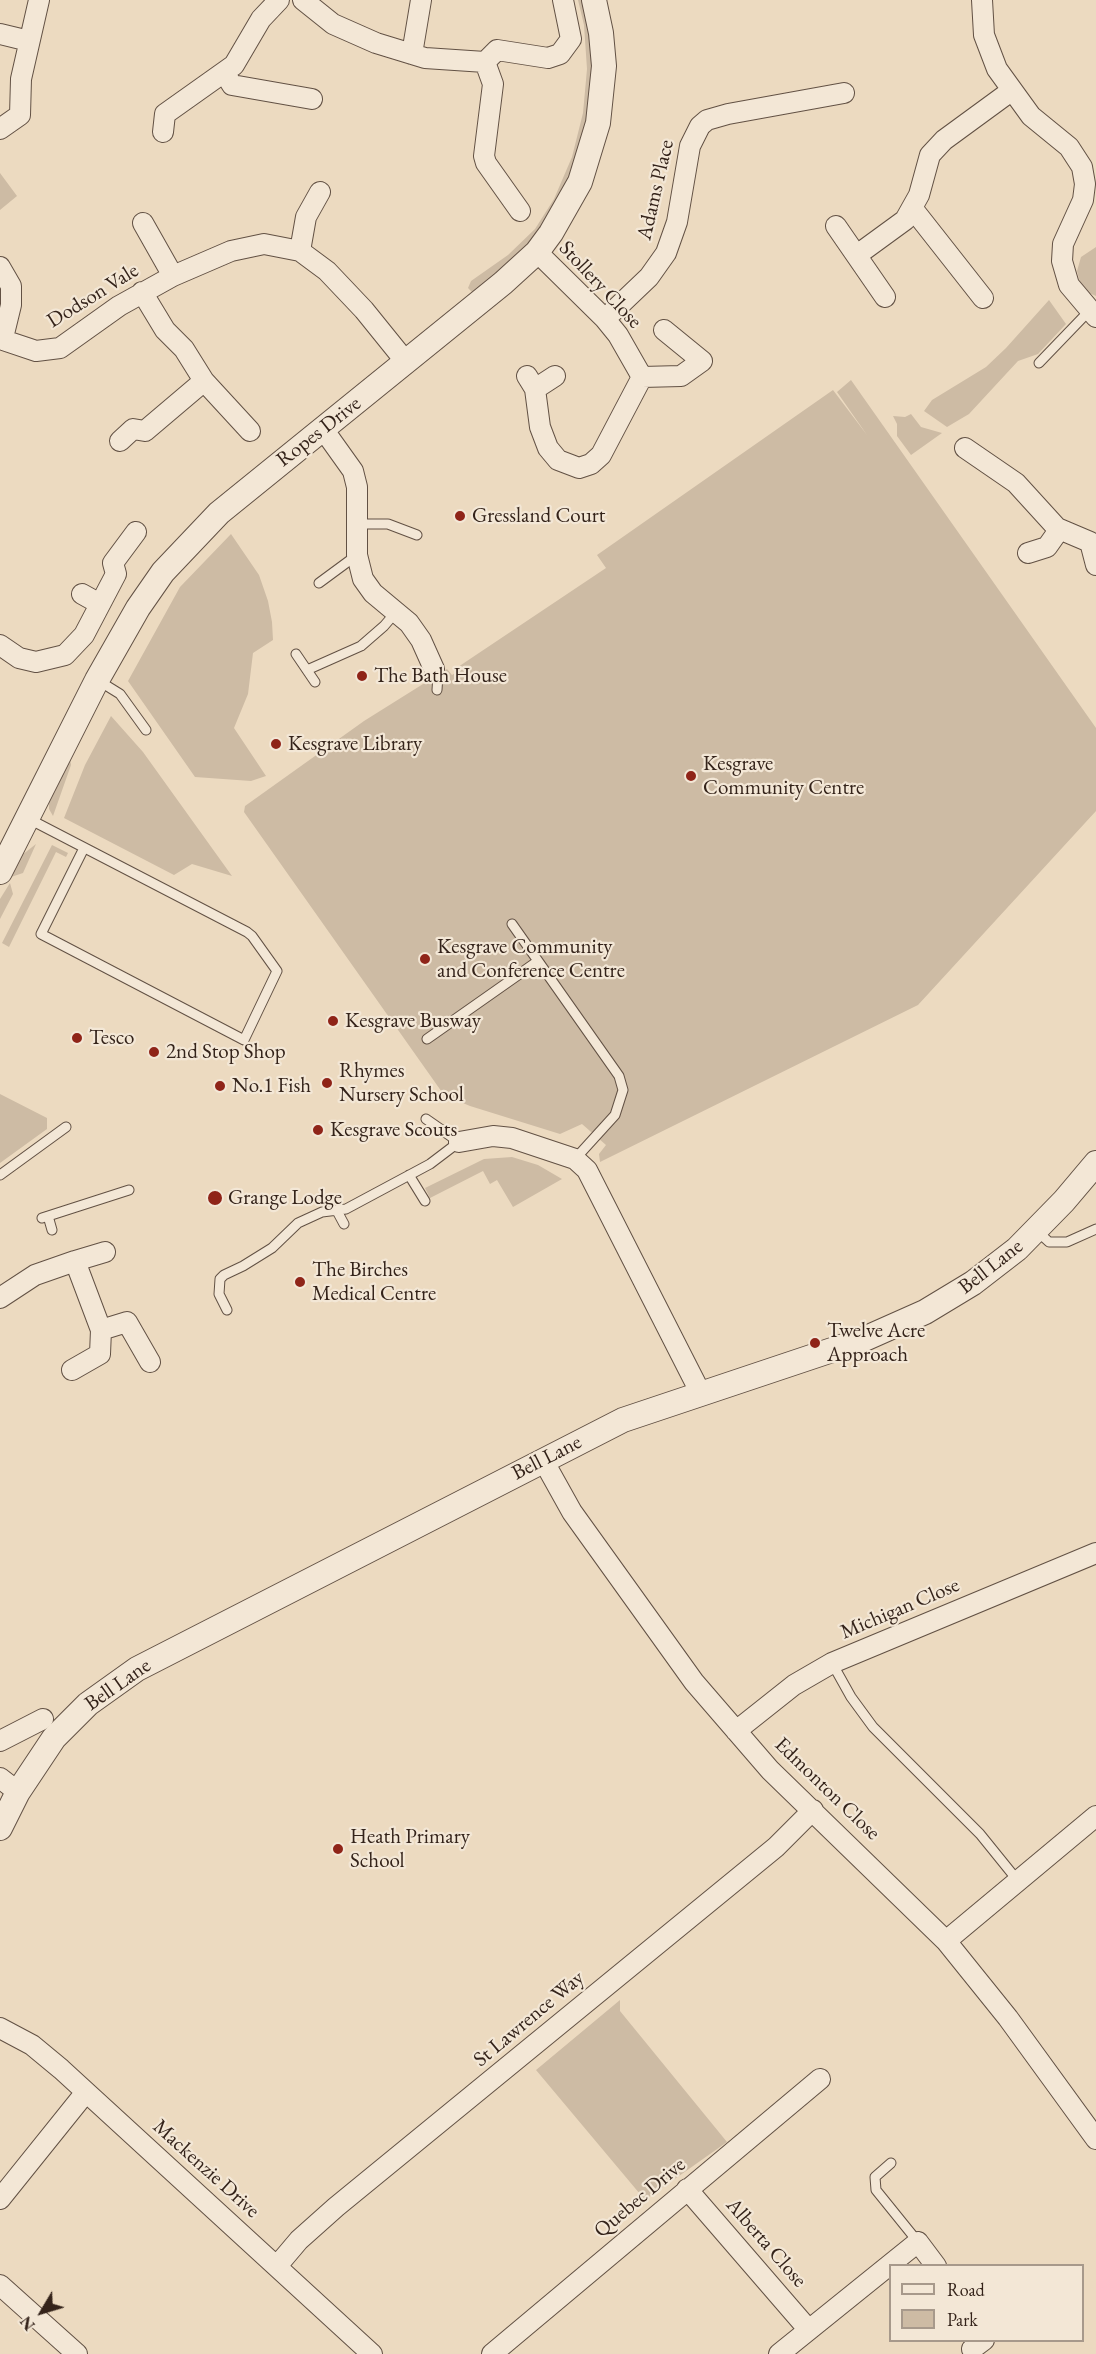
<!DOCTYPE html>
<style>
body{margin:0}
#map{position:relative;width:1096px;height:2354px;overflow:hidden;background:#ecdac0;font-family:"EB Garamond",serif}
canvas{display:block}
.legend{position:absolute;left:889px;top:2264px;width:195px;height:78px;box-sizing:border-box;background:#f3e7d6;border:2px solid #a7998b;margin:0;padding:8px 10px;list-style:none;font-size:18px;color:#34231a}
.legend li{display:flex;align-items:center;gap:12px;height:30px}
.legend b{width:30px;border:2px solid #a7998b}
.north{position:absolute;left:12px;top:2282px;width:60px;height:60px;-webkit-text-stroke:4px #f3e7d6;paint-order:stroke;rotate:232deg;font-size:16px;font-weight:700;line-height:24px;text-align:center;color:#34231a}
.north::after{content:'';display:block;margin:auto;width:21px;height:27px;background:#34231a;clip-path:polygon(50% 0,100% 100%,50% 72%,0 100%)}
</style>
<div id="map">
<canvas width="1096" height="2354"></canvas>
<ul class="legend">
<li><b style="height:8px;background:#f3e7d6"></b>Road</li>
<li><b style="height:16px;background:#cdbba4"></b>Park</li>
</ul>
<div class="north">N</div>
</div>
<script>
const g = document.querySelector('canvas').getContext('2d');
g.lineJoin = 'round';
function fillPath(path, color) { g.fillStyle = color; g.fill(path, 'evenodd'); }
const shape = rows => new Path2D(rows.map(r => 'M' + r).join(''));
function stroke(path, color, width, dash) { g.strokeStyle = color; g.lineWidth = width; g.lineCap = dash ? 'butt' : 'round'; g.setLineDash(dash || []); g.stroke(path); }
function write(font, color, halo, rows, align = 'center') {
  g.font = font + ' "EB Garamond",serif'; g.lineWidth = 4.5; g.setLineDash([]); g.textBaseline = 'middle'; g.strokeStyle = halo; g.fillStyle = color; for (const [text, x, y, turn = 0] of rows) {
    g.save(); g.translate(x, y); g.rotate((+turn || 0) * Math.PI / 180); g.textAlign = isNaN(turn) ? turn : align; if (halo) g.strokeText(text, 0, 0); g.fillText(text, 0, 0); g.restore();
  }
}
const green = shape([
 [578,0,583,0,588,23,593,69,589,114,578,159,559,201,532,240,513,261,474,294,468,288,471,281,508,255,535,229,554,199,572,157,583,113,587,69,584,25],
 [0,173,17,196,0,210],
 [1096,247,1096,296,1082,290,1077,271,1081,257],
 [1049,300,1066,324,1038,354,1018,361,969,414,947,427,924,411,932,400,986,367,1006,348],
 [851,380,1096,728,1096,811,918,1005,600,1162,599,1154,606,1145,582,1124,560,1134,470,1106,444,1095,244,812,245,806,364,721,447,669,452,675,457,672,455,669,606,568,597,555,833,390,867,435,837,392],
 [911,414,921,427,942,433,911,455,897,436,897,424,893,416,905,417],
 [231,534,259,575,268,601,272,622,273,640,253,653,248,694,234,728,266,776,251,781,195,777,128,681,180,587],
 [111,716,143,752,232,876,192,864,174,875,64,818,85,765],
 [70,758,71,765,53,816,49,809,49,798],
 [36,844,23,873,11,877,22,855],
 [52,845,68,853,66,857,56,852,9,947,2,943],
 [10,883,13,894,0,919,0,899],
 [0,1094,47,1118,47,1129,0,1163],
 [512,1157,538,1165,562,1179,513,1207,497,1180,490,1184,483,1171,430,1198,425,1188,484,1159],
 [620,2000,620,2011,727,2142,645,2200,536,2070]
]);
const service = shape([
 [1039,363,1090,310],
 [358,524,388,524,417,535],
 [319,583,357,555],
 [296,654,315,682],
 [434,669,438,675,437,690],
 [307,670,361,646,384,626,396,612],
 [99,681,120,694,146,730],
 [29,819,247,932,252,936,277,971,244,1040,41,934,84,848],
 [512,924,619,1076,623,1090,615,1115,575,1159],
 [427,1039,538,961],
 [0,1175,66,1127],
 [409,1175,425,1201],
 [337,1211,344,1224],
 [48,1216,52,1230],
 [42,1218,129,1190],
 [1036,1230,1049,1242,1067,1242,1096,1229],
 [227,1310,219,1294,220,1279,224,1275,243,1266,272,1248,298,1223,322,1212,346,1209,430,1164,459,1142,426,1119],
 [832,1663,851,1697,873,1727,980,1834,1018,1881],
 [891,2163,875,2177,876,2190,918,2242]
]);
const minor = shape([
 [303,0,333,24,376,43,425,58,485,62,493,84,484,156,486,163,520,211],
 [982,0,984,35,997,69,1031,116,1069,147,1082,167,1085,184,1083,200,1063,244,1062,261,1069,285,1096,317],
 [0,34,29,41],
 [412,54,421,0],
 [485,62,497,50,548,58,560,54,571,39,563,0],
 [224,72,232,85,312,99],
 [0,129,20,115,21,79,39,0],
 [163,132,165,114,234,65,261,19,279,0],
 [913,209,983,298],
 [143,223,173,276],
 [836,226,885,297],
 [300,251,306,217,320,192],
 [537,252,605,319,618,335,642,377,681,376,702,361,664,330],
 [857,255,905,220,919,195,930,155,944,140,1011,91],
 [0,267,11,286,11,305,3,338],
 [142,292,165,330,184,349,204,381,250,431],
 [605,319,649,277,666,253,677,222,690,146,700,126,707,120,728,114,844,93],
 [0,339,36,351,60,348,119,306,173,276,231,251,264,244,300,251,327,271,364,310,406,362],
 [527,376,535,389,540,427,548,448,558,460,579,468,591,464,601,455,642,377],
 [535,389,555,376],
 [323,429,353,471,357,487,357,555,363,579,373,593,409,623,421,640,434,669],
 [120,441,133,429,145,431,204,381],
 [965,448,1016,483,1057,528,1090,542,1096,565],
 [1028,553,1047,547,1059,530],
 [82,594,100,604],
 [0,645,19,658,36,662,65,655,84,635,116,574,113,563,136,532],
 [459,1142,493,1136,512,1138,575,1159,587,1170,700,1392],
 [75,1261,105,1252],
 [0,1298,35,1275,75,1261,101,1330,100,1354,72,1370],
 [101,1330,127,1322,150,1362],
 [543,1460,572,1512,694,1682,770,1770,946,1941,1008,2018,1096,2139],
 [736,1731,794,1685,832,1663,1096,1553],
 [0,1741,43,1719],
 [0,1778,18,1792],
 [946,1941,1096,1816],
 [0,2028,32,2045,61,2069,372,2354],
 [687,2189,808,2329],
 [0,2199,86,2092],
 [277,2266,299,2240,336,2207,776,1847,813,1810],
 [0,2285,77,2354],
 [972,2349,984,2340],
 [492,2354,820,2079],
 [779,2354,918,2242,936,2266]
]);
const tertiary = shape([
 [0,872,97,680,138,608,163,572,219,513,503,283,537,252,551,233,580,182,598,123,604,66,601,33,594,0],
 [0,1828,18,1792,54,1738,88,1704,137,1669,623,1420,862,1340,925,1312,973,1283,1017,1249,1064,1201,1096,1163]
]);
const markers = [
 [460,516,6,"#8f2418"],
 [362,676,6,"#8f2418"],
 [276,744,6,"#8f2418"],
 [691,776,6,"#8f2418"],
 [425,959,6,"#8f2418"],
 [333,1021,6,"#8f2418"],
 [77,1038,6,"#8f2418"],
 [154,1052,6,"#8f2418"],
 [327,1083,6,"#8f2418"],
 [220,1086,6,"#8f2418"],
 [318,1130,6,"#8f2418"],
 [215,1198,8,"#8f2418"],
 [300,1282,6,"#8f2418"],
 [815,1343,6,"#8f2418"],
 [338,1849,6,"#8f2418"]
];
const streetNames = [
 ["Adams Place",656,190,-77],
 ["Stollery Close",600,285,47],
 ["Dodson Vale",93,296,-32],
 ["Ropes Drive",319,432,-38],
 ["Bell Lane",991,1267,-38],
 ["Bell Lane",547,1458,-27],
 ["Michigan Close",900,1609,-23],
 ["Bell Lane",118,1685,-35],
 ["Edmonton Close",827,1789,44],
 ["St Lawrence Way",529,2019,-40],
 ["Mackenzie Drive",206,2169,42],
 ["Quebec Drive",640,2198,-40],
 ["Alberta Close",766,2243,49]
];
const poiNames = [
 ["Gressland Court",472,516],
 ["The Bath House",374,676],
 ["Kesgrave Library",288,744],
 ["Kesgrave",703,764],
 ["Community Centre",703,788],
 ["Kesgrave Community",437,947],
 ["and Conference Centre",437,971],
 ["Kesgrave Busway",345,1021],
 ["Tesco",89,1038],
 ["2nd Stop Shop",166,1052],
 ["Rhymes",339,1071],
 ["Nursery School",339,1095],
 ["No.1 Fish",232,1086],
 ["Kesgrave Scouts",330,1130],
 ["Grange Lodge",228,1198],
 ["The Birches",312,1270],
 ["Medical Centre",312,1294],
 ["Twelve Acre",827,1331],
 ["Approach",827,1355],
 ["Heath Primary",350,1837],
 ["School",350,1861]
];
fillPath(green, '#cdbba4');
stroke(service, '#625144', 11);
stroke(minor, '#625144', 22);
stroke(tertiary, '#625144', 26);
stroke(service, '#f3e7d6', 9);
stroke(minor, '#f3e7d6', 20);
stroke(tertiary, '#f3e7d6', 24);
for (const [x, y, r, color] of markers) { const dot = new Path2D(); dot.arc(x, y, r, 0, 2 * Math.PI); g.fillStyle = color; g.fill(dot); stroke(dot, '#f3e7d6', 2); }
write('21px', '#34231a', '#f3e7d6', streetNames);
write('21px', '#34231a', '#f3e7d6', poiNames, 'left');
</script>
